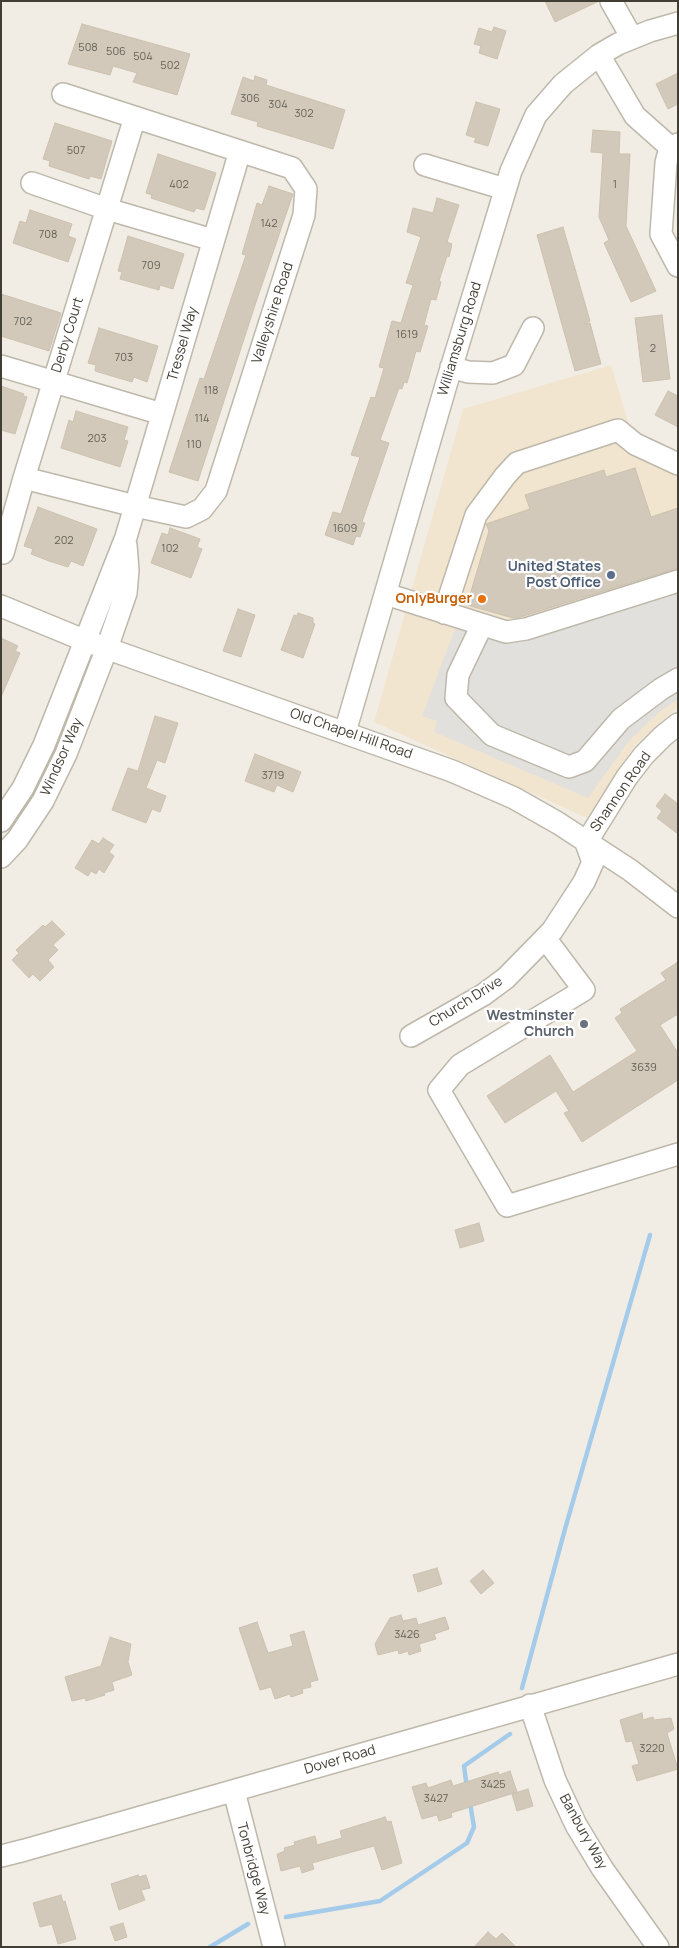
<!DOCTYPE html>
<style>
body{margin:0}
#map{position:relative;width:679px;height:1948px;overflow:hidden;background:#f1ede4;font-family:Manrope,sans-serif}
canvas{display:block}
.frame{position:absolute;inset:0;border:2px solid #423e35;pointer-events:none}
</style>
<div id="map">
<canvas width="679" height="1948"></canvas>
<div class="frame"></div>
</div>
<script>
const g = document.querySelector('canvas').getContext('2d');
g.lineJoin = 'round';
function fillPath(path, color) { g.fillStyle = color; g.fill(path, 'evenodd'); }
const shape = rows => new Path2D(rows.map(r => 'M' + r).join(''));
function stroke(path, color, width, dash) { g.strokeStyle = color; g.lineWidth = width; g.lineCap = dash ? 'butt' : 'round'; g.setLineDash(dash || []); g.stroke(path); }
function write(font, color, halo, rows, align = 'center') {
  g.font = font + ' Manrope,sans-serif'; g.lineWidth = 4.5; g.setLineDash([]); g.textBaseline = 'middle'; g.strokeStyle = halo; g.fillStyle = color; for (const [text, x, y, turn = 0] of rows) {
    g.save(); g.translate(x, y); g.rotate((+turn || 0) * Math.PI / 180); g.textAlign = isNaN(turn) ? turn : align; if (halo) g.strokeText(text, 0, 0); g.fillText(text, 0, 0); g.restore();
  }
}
const commercial = shape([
 [611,365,630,428,678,455,678,707,635,745,587,818,374,722,463,409]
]);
const parking = shape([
 [678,589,678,699,658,713,629,741,588,798,434,732,437,721,422,716,455,629,508,642]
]);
const stream = shape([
 [522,1688,565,1529,650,1235],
 [467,1788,464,1766,510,1734],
 [286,1917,380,1901,467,1843,474,1827,470,1803],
 [210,1947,248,1924]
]);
const building = shape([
 [545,1,599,1,555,22,545,1],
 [82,24,190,54,177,95,133,82,137,73,113,66,110,75,68,64,82,24],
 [494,27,506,31,497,59,479,53,481,46,474,44,479,28,492,32,494,27],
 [678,73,678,104,668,109,656,84,678,73],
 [255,76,267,80,266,85,345,110,333,149,257,126,258,122,231,114,243,77,254,81,255,76],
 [476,102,500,109,488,146,474,142,476,138,466,135,476,102],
 [55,123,112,141,101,179,90,176,89,179,49,166,50,161,43,159,55,123],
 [593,130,620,132,619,154,630,154,626,226,656,291,631,302,604,243,609,240,599,217,603,153,591,152,593,130],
 [158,154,216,173,204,210,196,208,194,212,151,198,152,195,146,193,158,154],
 [269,186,293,194,256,302,198,481,169,472,200,378,204,379,246,255,242,254,257,203,262,205,269,186],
 [437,198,459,205,447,242,452,244,449,257,447,256,439,281,441,282,436,300,431,299,424,325,428,326,420,352,416,351,407,383,404,382,402,389,399,388,380,440,389,443,362,522,365,523,360,537,356,536,353,545,325,535,333,512,341,514,360,457,351,455,371,397,375,398,384,368,379,367,392,321,401,323,413,285,406,283,421,237,407,232,413,208,433,213,437,198],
 [30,210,72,224,68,236,76,239,68,262,13,243,20,221,26,223,30,210],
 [563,227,590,321,584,324,590,323,601,364,575,371,537,235,563,227],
 [128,236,184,254,173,289,160,285,159,290,120,279,122,272,118,271,128,236],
 [1,294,61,313,49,351,1,336,1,294],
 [662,315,670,379,643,382,635,318,662,315],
 [99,328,158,346,147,382,134,377,132,382,95,371,96,365,88,363,99,328],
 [1,386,24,394,23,396,27,397,15,434,1,430,1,386],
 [668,391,678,396,678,427,655,415,668,391],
 [76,411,128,427,124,440,128,441,120,467,61,448,69,420,73,422,76,411],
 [635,468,651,517,678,508,678,568,517,618,513,618,467,605,489,531,486,524,530,509,525,495,604,470,606,477,635,468],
 [38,507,97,529,83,566,71,561,68,567,49,561,31,554,33,549,24,546,38,507],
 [170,528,200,539,197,547,202,549,191,578,151,563,162,533,168,535,170,528],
 [238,609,255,615,241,657,223,651,238,609],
 [298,613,313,618,313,623,315,624,303,658,281,650,294,615,297,616,298,613],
 [1,638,18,646,15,651,20,653,1,697,1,638],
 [155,716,178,723,165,763,157,760,146,788,166,796,160,812,152,809,146,823,112,810,128,768,138,771,155,716],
 [255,754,301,772,293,792,277,785,274,792,245,781,255,754],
 [665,794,678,804,678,834,657,818,662,811,656,806,665,794],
 [103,838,114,845,109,852,114,856,104,873,99,869,96,874,91,871,88,876,75,868,92,840,99,844,103,838],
 [52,921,65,934,53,945,58,950,48,960,54,967,40,981,33,974,29,978,12,960,19,953,16,950,43,925,45,927,52,921],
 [678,962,678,1014,660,1025,678,1053,678,1080,582,1142,564,1113,569,1111,556,1091,505,1123,487,1096,550,1055,573,1092,637,1051,615,1018,622,1013,620,1009,666,980,661,973,678,962],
 [479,1223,484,1241,460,1248,455,1230,479,1223],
 [437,1568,442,1584,418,1592,413,1575,437,1568],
 [483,1570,494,1583,481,1594,470,1581,483,1570],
 [401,1615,403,1621,416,1618,418,1625,445,1617,449,1629,434,1634,436,1639,419,1644,421,1651,409,1655,408,1651,399,1654,398,1650,378,1655,375,1644,390,1618,401,1615],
 [257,1622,268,1653,293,1646,290,1635,304,1631,318,1680,310,1682,311,1687,302,1689,303,1693,291,1697,290,1694,275,1699,271,1687,260,1690,239,1628,257,1622],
 [110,1637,131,1644,128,1662,132,1675,112,1682,114,1690,104,1693,105,1695,86,1701,85,1698,72,1701,65,1677,101,1666,110,1637],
 [642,1713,643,1720,653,1717,654,1720,671,1718,674,1729,667,1733,678,1769,637,1781,632,1766,639,1764,632,1741,626,1742,620,1720,642,1713],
 [510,1771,517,1792,451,1813,452,1817,439,1821,437,1815,422,1819,412,1787,426,1783,428,1788,451,1780,453,1786,498,1772,499,1775,510,1771],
 [528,1789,533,1806,517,1811,512,1794,528,1789],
 [385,1817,387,1822,391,1821,402,1863,382,1870,374,1846,312,1863,314,1869,302,1873,300,1866,281,1871,277,1854,285,1851,284,1848,295,1845,294,1842,315,1836,317,1845,342,1838,340,1831,385,1817],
 [138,1875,139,1877,146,1875,150,1888,141,1890,145,1900,119,1910,111,1884,138,1875],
 [61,1895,63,1902,65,1901,76,1939,58,1944,52,1924,40,1927,33,1903,61,1895],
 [123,1923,127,1937,115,1941,110,1927,123,1923],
 [488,1932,496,1939,502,1933,516,1947,474,1947,488,1932]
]);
const minor = shape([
 [611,1,632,38],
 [599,55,635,116,670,147],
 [678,144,670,147,666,163,661,234,678,266],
 [425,165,505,189],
 [32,183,107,209,213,240],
 [1,366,162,414],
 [451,367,468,372,493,373,514,365,533,328],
 [24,478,135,506,186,517,202,509,216,491,304,215,306,189,292,168,63,94],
 [3,553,24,478,135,117],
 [386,594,506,632,526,629,678,581],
 [1,606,86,641,452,771,514,798,558,823,630,870,678,907],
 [444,613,476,515,505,476,517,463,618,430,635,444,678,464],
 [482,625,458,675,456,698,492,735,569,767,585,761,621,719,661,689,678,679],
 [345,732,446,385,511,171,536,115,563,84,599,55,618,44,650,31,678,23],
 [1,821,23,788,44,745,126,537,240,151],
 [1,857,17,840,43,801,66,754,107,648,126,593,128,570,126,545],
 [545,938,584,990,460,1065,439,1090,507,1206,678,1154],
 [411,1036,483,995,506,978,552,931,584,882,593,862,586,843,627,777,644,755,663,736,678,724],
 [530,1705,555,1780,576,1825,602,1868,658,1947],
 [234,1791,274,1947],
 [1,1856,25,1850,678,1664]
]);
const markers = [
 [611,575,5,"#5c6f8a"],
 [482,599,5,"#e8710a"],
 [584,1024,5,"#6b7280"]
];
const numberNames = [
 ["508",88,48],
 ["506",116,52],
 ["504",143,57],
 ["502",170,66],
 ["306",250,99],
 ["304",278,105],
 ["302",304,114],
 ["507",76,151],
 ["402",179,185],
 ["1",615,185],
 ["142",269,224],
 ["708",48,235],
 ["709",151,266],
 ["702",23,322],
 ["1619",407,335],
 ["2",653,349],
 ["703",124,358],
 ["118",211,391],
 ["114",202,419],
 ["203",97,439],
 ["110",194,445],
 ["1609",345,529],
 ["202",64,541],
 ["102",170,549],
 ["3719",273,776],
 ["3639",644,1068],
 ["3426",407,1635],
 ["3220",652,1749],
 ["3425",493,1785],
 ["3427",436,1799]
];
const streetNames = [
 ["Valleyshire Road",273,313,-72],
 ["Derby Court",68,335,-73],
 ["Williamsburg Road",460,339,-73],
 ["Tressel Way",183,344,-74],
 ["Old Chapel Hill Road",351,734,19],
 ["Windsor Way",62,757,-66],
 ["Shannon Road",621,792,-55],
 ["Church Drive",466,1002,-32],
 ["Dover Road",340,1760,-16],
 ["Banbury Way",583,1832,61],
 ["Tonbridge Way",253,1869,75]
];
const serviceNames = [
 ["United States",601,567],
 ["Post Office",601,583]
];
const foodNames = [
 ["OnlyBurger",472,599]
];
const worshipNames = [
 ["Westminster",574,1016],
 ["Church",574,1032]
];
fillPath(commercial, '#f2e5d0');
fillPath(parking, '#e2e0dc');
stroke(stream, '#a4cbea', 4.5);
fillPath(building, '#d2c9bb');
stroke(building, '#ccc1ae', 1);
stroke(minor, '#beb8ab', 24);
stroke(minor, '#fff', 21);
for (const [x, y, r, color] of markers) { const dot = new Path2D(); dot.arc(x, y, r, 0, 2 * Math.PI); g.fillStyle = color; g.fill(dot); stroke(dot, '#fff', 2); }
write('11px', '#666156', null, numberNames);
write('14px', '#423e35', '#fff', streetNames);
write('bold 14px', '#4e5e75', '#fff', serviceNames, 'right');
write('bold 14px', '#c56008', '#fff', foodNames, 'right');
write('bold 14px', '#5b616d', '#fff', worshipNames, 'right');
</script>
